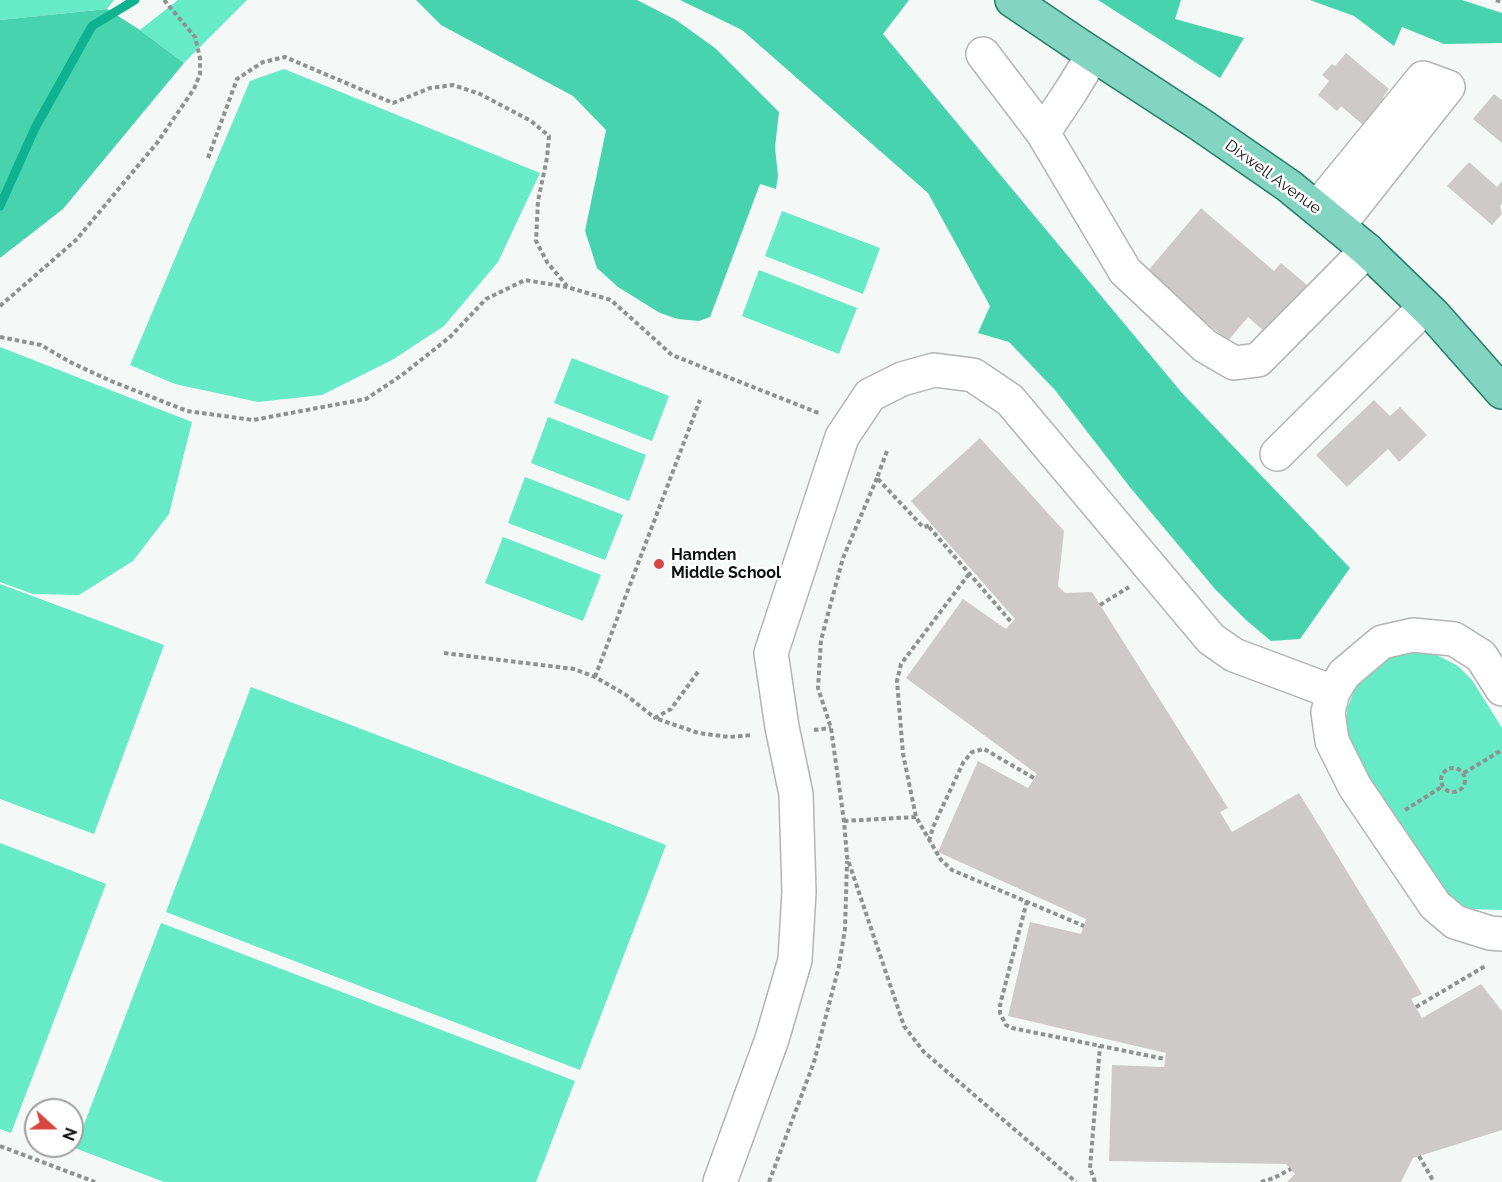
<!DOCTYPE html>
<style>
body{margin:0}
#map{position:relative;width:1502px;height:1182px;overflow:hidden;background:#f4f8f6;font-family:Raleway,sans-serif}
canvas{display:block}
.north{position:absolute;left:24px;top:1098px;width:60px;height:60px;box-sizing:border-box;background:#fff;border:2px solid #9f9f9f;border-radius:50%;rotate:111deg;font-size:16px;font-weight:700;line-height:24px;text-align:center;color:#0f1010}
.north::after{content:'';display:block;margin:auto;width:21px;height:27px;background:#d64741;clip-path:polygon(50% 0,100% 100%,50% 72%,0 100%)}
</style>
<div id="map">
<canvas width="1502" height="1182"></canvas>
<div class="north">N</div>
</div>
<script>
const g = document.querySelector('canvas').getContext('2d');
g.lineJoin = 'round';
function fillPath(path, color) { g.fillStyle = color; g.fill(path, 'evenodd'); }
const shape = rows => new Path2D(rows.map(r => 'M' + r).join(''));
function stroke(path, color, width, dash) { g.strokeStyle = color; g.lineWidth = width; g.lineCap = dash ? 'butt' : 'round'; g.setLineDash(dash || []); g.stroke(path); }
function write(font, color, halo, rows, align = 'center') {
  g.font = font + ' Raleway,sans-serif'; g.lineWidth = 5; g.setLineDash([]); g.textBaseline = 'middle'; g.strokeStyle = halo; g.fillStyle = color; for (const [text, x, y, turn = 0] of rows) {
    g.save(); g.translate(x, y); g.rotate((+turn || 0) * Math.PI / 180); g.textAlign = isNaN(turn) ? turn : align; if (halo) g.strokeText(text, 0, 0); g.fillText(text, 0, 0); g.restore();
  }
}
const green = shape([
 [0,0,114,0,107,9,0,20],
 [178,0,247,0,184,63,140,30],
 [284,69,540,173,498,262,444,326,392,360,322,395,258,402,175,384,130,365,250,81],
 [782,211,880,248,863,294,765,256],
 [759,270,857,308,839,354,742,316],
 [0,347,192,422,169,514,133,561,79,595,33,594,0,582],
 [572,358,669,396,652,441,554,403],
 [548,417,646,455,629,501,531,463],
 [525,477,623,515,605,560,508,523],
 [503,537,601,575,583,621,485,583],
 [0,584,164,645,94,834,0,799],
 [1420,651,1433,653,1458,666,1472,680,1502,728,1502,910,1472,909,1457,904,1431,881,1354,755,1346,734,1347,709,1357,683,1387,657,1404,652],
 [251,687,666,845,580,1070,166,912],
 [0,843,106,884,11,1133,0,1129],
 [161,923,575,1081,536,1182,164,1182,75,1148]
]);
const forest = shape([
 [416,0,637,0,676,20,715,48,779,112,775,147,778,176,776,189,760,184,710,317,699,321,678,319,660,313,618,287,597,268,585,231,606,130,573,96,441,25],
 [680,0,909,0,883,34,1182,393,1350,568,1300,639,1271,641,1246,620,1215,589,1129,486,1055,390,1009,342,978,333,990,306,928,193,742,30],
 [1098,0,1181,0,1175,19,1244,38,1220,78],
 [1310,0,1462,0,1502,13,1502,43,1444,44,1402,27,1394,46,1354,16],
 [107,9,140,30,184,63,63,209,0,258,0,20]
]);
const stream = shape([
 [0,206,35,128,92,26,135,0]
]);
const building = shape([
 [1346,53,1389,89,1383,97,1390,104,1369,130,1341,106,1337,111,1318,95,1329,81,1322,75,1332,64,1335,66],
 [1494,94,1502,100,1502,143,1473,119],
 [1469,162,1497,187,1502,181,1502,204,1500,206,1502,214,1492,225,1447,186],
 [1201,208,1274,271,1281,263,1307,285,1266,333,1248,317,1228,341,1147,272],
 [1374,400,1390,416,1400,407,1427,435,1399,462,1388,449,1347,487,1316,455],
 [980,438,1064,531,1058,586,1065,593,1092,592,1228,808,1220,812,1232,832,1299,793,1422,994,1411,999,1422,1018,1481,984,1502,1011,1502,1130,1413,1158,1401,1182,1287,1182,1295,1174,1286,1164,1109,1161,1112,1065,1164,1067,1166,1053,1008,1016,1030,922,1081,934,1086,919,938,852,978,761,1028,788,1037,774,906,678,963,599,1006,629,1015,619,911,501]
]);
const path = shape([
 [1496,0,1502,2],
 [208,158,237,79,263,62,285,57,393,103,430,88,453,85,480,94,531,121,549,136,547,158,538,201,536,241,547,262,567,286],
 [0,306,76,240,157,143,194,89,200,74,200,58,195,37,164,0],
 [0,337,41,345,72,363,111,381,187,411,253,420,366,399,402,375,450,337,486,299,525,280,567,287,611,300,672,355,821,414],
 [887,451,877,478,923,527,932,525],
 [877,478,843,558,821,640,818,688,831,728,844,821,847,857,904,1026,924,1052,1076,1182],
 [929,527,1012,623],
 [969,574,901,664,897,681,903,754,916,817,941,860,952,870,1084,926],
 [1100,605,1129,587],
 [444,653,574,669,595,677,626,695,655,718],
 [698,672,671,709,655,718,698,733,729,737,753,735],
 [595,677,700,400],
 [814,730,831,728],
 '1441 780a12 12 0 1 1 24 0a12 12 0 1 1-24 0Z',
 [1464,773,1502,750],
 [1405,810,1443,786],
 [844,821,916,817],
 [929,841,933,827,963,763,972,752,984,749,1034,778],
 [1027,901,1000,1005,1000,1013,1006,1025,1012,1028,1165,1059],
 [1416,1007,1487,965],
 [0,1146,95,1182],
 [1419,1156,1434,1182],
 [769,1182,814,1062,839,966,845,929,847,861],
 [1095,1182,1090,1168,1100,1046],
 [1261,1182,1274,1178,1291,1169]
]);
const minor = shape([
 [983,54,1043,133],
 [1093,55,1071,91,1043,133,1125,271,1205,346,1234,363,1258,360,1367,250],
 [1317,208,1423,78,1448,87,1338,226],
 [1277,454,1425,307],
 [1502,689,1481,656,1454,639,1413,635,1382,642,1344,674,1333,692,1328,712,1332,741,1355,787,1435,905,1455,922,1490,933,1502,934],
 [720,1182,772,1039,795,960,799,892,796,794,782,727,771,653,842,437,870,395,902,379,934,370,973,375,1010,400,1211,639,1234,655,1333,692]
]);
const major = shape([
 [1012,0,1077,44,1201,125,1289,186,1367,250,1434,315,1502,392]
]);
const markers = [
 [659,564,6,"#d64741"]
];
const streetNames = [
 ["Dixwell Avenue",1273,177,36]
];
const poiNames = [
 ["Hamden",671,555],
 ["Middle School",671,573]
];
fillPath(green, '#67eac6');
fillPath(forest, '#48d3af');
stroke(stream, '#0eb290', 9);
fillPath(building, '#cecaca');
stroke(minor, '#b2b5b4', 36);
stroke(major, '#247e68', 36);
stroke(path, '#8f9291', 4, [4.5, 3]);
stroke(minor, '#fff', 33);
stroke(major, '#83d5c1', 33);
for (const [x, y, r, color] of markers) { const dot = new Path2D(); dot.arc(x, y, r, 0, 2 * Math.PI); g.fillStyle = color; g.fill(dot); stroke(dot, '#fff', 2); }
write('16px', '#0f1010', '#fff', streetNames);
write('bold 16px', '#0f1010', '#fff', poiNames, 'left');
</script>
